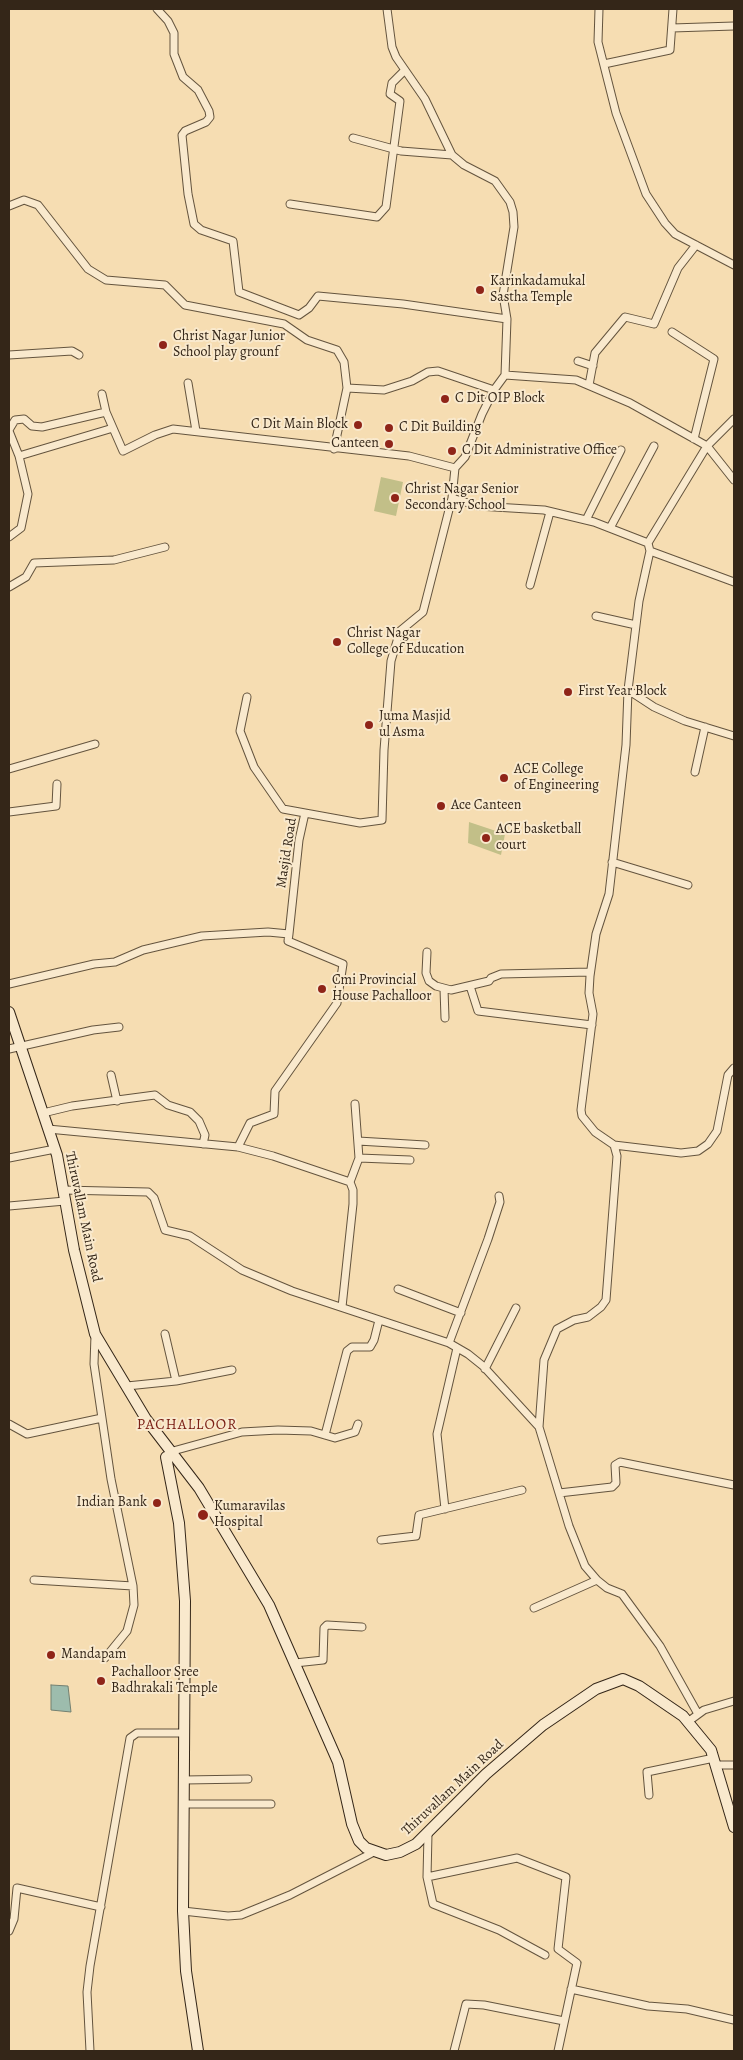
<!DOCTYPE html>
<style>
body{margin:0}
#map{position:relative;width:743px;height:2060px;overflow:hidden;background:#f6ddb2;font-family:Alegreya,serif}
canvas{display:block}
.frame{position:absolute;inset:0;border:10px solid #342618;pointer-events:none}
</style>
<div id="map">
<canvas width="743" height="2060"></canvas>
<div class="frame"></div>
</div>
<script>
const g = document.querySelector('canvas').getContext('2d');
g.lineJoin = 'round';
function fillPath(path, color) { g.fillStyle = color; g.fill(path, 'evenodd'); }
const shape = rows => new Path2D(rows.map(r => 'M' + r).join(''));
function stroke(path, color, width, dash) { g.strokeStyle = color; g.lineWidth = width; g.lineCap = dash ? 'butt' : 'round'; g.setLineDash(dash || []); g.stroke(path); }
function write(font, color, halo, rows, align = 'center') {
  g.font = font + ' Alegreya,serif'; g.lineWidth = 4; g.setLineDash([]); g.textBaseline = 'middle'; g.strokeStyle = halo; g.fillStyle = color; for (const [text, x, y, turn = 0] of rows) {
    g.save(); g.translate(x, y); g.rotate((+turn || 0) * Math.PI / 180); g.textAlign = isNaN(turn) ? turn : align; if (halo) g.strokeText(text, 0, 0); g.fillText(text, 0, 0); g.restore();
  }
}
const green = shape([
 [381,477,403,482,396,516,374,511],
 [469,822,505,834,501,855,468,843]
]);
const water = shape([
 [51,1685,68,1686,71,1712,51,1710,51,1685]
]);
const street = shape([
 [157,9,168,21,174,33,174,54,183,77,198,90,209,111,210,117,206,122,185,131,182,135,188,194,194,224,201,230,233,241,239,292,299,315,309,308,318,296,403,304,507,319],
 [387,9,392,47,396,57,425,99,452,155,464,165,495,181,510,202,513,212,514,227,503,295,507,319,505,375,494,390],
 [599,9,598,42,616,113,646,194,665,223,675,234,734,265],
 [672,28,734,26],
 [604,64,670,50,673,9],
 [353,138,401,151,452,155],
 [290,204,377,217,386,207,400,101,390,94,392,83,404,71],
 [9,206,24,200,38,205,88,269,106,280,165,285,185,305,284,324,307,340,337,350,344,362,347,388,334,449],
 [672,332,714,359,694,439],
 [9,355,72,351,79,355],
 [578,361,593,366],
 [505,375,576,380,630,403,707,446,734,480],
 [188,383,196,431],
 [589,385,595,353,625,317,654,324,678,268,696,245],
 [347,388,384,390,412,381,428,372,438,371,494,390,482,414,465,457,455,468],
 [102,394,106,412,123,451,155,435,173,429,409,456,455,468,452,498,478,506,544,510,594,522,648,543,650,551,639,601,628,690,626,745,609,894,596,934,590,976,589,993,593,1014,581,1110,582,1116,595,1132,614,1145,681,1153,698,1151,708,1144,717,1131,728,1075,734,1068],
 [9,430,15,420,24,419,32,426,42,427,106,412],
 [9,431,19,456,28,494,21,528,9,537],
 [19,456,113,428],
 [586,520,621,450],
 [610,528,654,446],
 [648,543,707,446,734,419],
 [650,551,734,582],
 [530,585,550,512],
 [9,587,26,577,34,563,114,560,165,547],
 [596,616,636,625],
 [628,690,654,707,685,721,734,736],
 [247,697,240,731,254,767,283,809,305,813],
 [9,769,95,744],
 [695,772,705,727],
 [9,812,56,806,57,784],
 [612,862,688,885],
 [427,952,426,973,429,981,436,986,451,990,489,981,491,978,501,974,590,972],
 [9,984,94,964,115,962,143,950,202,936,268,932,289,934,299,840,305,813,360,823,382,820,384,750,391,661,400,631,423,612,452,498],
 [470,986,478,1011,592,1025],
 [444,989,445,1018],
 [9,1049,93,1030,119,1027],
 [111,1075,117,1101],
 [43,1113,72,1106,155,1095,168,1105,190,1112,199,1121,205,1135,203,1144],
 [48,1129,238,1147,273,1156,350,1182,353,1190,353,1204,342,1307],
 [358,1141,425,1145],
 [614,1145,617,1156,606,1300,601,1307,588,1317,574,1320,557,1329,544,1360,539,1427,569,1526,585,1566,597,1580,607,1588,622,1594,660,1646,698,1714],
 [238,1147,250,1123,274,1114,275,1091,337,1003,343,964,288,941,289,934],
 [9,1158,55,1149],
 [359,1158,410,1160],
 [350,1182,359,1158,355,1104],
 [63,1190,148,1192,154,1198,165,1230,190,1236,242,1270,292,1291,449,1343,468,1354,483,1366,539,1427],
 [9,1206,65,1201],
 [398,1289,461,1313],
 [165,1334,176,1381],
 [95,1335,94,1364,111,1479,133,1586,134,1605,127,1631,105,1658],
 [449,1343,488,1239,500,1202,499,1196],
 [485,1369,516,1308],
 [127,1386,176,1381,232,1370],
 [9,1424,27,1434,102,1418],
 [325,1435,347,1351,352,1347,370,1347,374,1340,379,1320],
 [173,1451,242,1432,278,1430,311,1431,335,1438,355,1432,358,1424],
 [559,1493,612,1487,616,1483,615,1465,620,1462,734,1485],
 [445,1509,437,1434,457,1348],
 [381,1540,416,1536,419,1515,522,1490],
 [34,1580,133,1586],
 [534,1608,597,1580],
 [295,1663,323,1660,324,1628,327,1625,362,1627],
 [689,1721,704,1710,734,1701],
 [716,1765,734,1765],
 [184,1780,248,1779],
 [649,1795,647,1772,714,1758],
 [184,1804,271,1804],
 [428,1834,427,1877,433,1904,499,1930,545,1955],
 [427,1877,517,1858,566,1877,558,1949,577,1963,558,2051],
 [183,1911,228,1916,241,1915,290,1895,374,1852],
 [9,1931,14,1919,17,1888,101,1907],
 [571,1989,648,2006,687,2009,734,2020],
 [90,2051,87,1992,90,1966,130,1738,137,1733,184,1733],
 [454,2051,466,2004,484,2005,564,2021]
]);
const secondary = shape([
 [9,1012,57,1155,74,1250,95,1334,149,1424],
 [146,1419,199,1488,269,1605,338,1762,352,1824,359,1841,366,1848,386,1855,400,1852,416,1844,486,1774,543,1725,596,1689,623,1679,639,1686,683,1716,711,1750,734,1827],
 [166,1457,179,1523,185,1601,183,1911,186,1971,198,2051]
]);
const markers = [
 [480,290,5,"#8f2418"],
 [163,345,5,"#8f2418"],
 [445,399,5,"#8f2418"],
 [358,425,5,"#8f2418"],
 [389,428,5,"#8f2418"],
 [389,444,5,"#8f2418"],
 [452,451,5,"#8f2418"],
 [395,498,5,"#8f2418"],
 [337,642,5,"#8f2418"],
 [568,692,5,"#8f2418"],
 [369,725,5,"#8f2418"],
 [504,778,5,"#8f2418"],
 [441,806,5,"#8f2418"],
 [486,838,5,"#8f2418"],
 [322,989,5,"#8f2418"],
 [157,1503,5,"#8f2418"],
 [203,1515,6,"#8f2418"],
 [51,1655,5,"#8f2418"],
 [101,1681,5,"#8f2418"]
];
const poiNames = [
 ["Karinkadamukal",490,282],
 ["Sastha Temple",490,298],
 ["Christ Nagar Junior",173,337],
 ["School play grounf",173,353],
 ["C Dit OIP Block",455,399],
 ["C Dit Main Block",348,425,"right"],
 ["C Dit Building",399,428],
 ["Canteen",379,444,"right"],
 ["C Dit Administrative Office",462,451],
 ["Christ Nagar Senior",405,490],
 ["Secondary School",405,506],
 ["Christ Nagar",347,634],
 ["College of Education",347,650],
 ["First Year Block",578,692],
 ["Juma Masjid",379,717],
 ["ul Asma",379,733],
 ["ACE College",514,770],
 ["of Engineering",514,786],
 ["Ace Canteen",451,806],
 ["ACE basketball",496,830],
 ["court",496,846],
 ["Cmi Provincial",332,981],
 ["House Pachalloor",332,997],
 ["Indian Bank",147,1503,"right"],
 ["Kumaravilas",214,1507],
 ["Hospital",214,1523],
 ["Mandapam",61,1655],
 ["Pachalloor Sree",111,1673],
 ["Badhrakali Temple",111,1689]
];
const streetNames = [
 ["Masjid Road",287,853,-81],
 ["Thiruvallam Main Road",83,1217,78],
 ["Thiruvallam Main Road",453,1788,-43]
];
const neighbourhoodNames = [
 ["PACHALLOOR",187,1425]
];
fillPath(green, '#c2bf88');
fillPath(water, '#9dbcad');
stroke(water, '#738071', 1);
stroke(street, '#64543e', 9);
stroke(secondary, '#342618', 12);
stroke(street, '#f9e9cd', 7);
stroke(secondary, '#f9e9cd', 10);
for (const [x, y, r, color] of markers) { const dot = new Path2D(); dot.arc(x, y, r, 0, 2 * Math.PI); g.fillStyle = color; g.fill(dot); stroke(dot, '#f9e9cd', 2); }
write('14px', '#342618', '#f9e9cd', poiNames, 'left');
write('14px', '#342618', '#f9e9cd', streetNames);
g.letterSpacing = '1px';
write('15px', '#7a1f14', '#f9e9cd', neighbourhoodNames);
g.letterSpacing = '0px';
</script>
